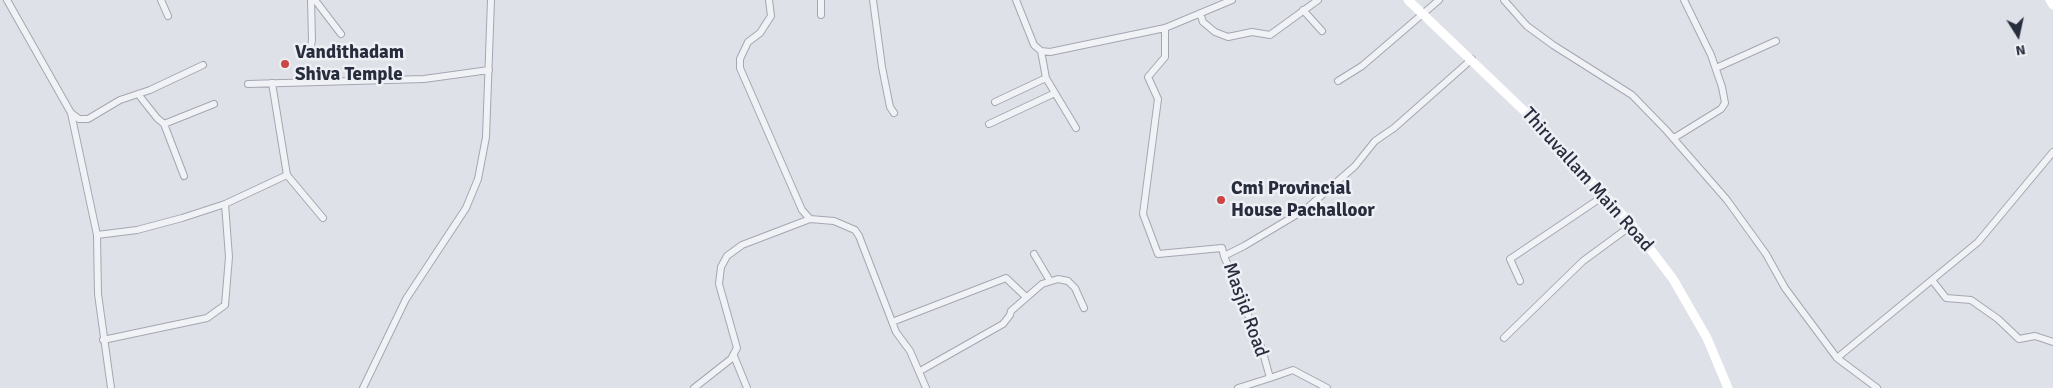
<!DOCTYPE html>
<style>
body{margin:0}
#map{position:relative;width:2053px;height:388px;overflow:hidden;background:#dee1e8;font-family:Signika,sans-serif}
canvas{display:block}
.north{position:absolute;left:1993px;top:10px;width:50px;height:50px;-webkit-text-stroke:4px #eef0f5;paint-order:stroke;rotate:170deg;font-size:14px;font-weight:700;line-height:20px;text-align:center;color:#282d3e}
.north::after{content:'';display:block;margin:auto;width:18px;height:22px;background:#282d3e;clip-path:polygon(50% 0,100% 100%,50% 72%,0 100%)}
</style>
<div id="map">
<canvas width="2053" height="388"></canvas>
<div class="north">N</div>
</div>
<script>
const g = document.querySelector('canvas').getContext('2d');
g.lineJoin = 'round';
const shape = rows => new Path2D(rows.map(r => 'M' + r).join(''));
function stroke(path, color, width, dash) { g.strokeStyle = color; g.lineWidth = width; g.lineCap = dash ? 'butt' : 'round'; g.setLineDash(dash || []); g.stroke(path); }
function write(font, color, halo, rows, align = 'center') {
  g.font = font + ' Signika,sans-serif'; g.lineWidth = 5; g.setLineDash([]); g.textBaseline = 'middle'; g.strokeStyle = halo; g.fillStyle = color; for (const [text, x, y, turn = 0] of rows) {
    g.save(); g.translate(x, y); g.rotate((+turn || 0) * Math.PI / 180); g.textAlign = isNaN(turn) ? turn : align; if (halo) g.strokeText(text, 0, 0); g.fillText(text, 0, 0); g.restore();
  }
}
const street = shape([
 [7,0,71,113,79,119,88,119,120,100,150,90,203,65],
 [161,0,168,16],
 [315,0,341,34],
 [769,0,771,16,760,33,748,42,740,59,740,68,802,210,810,219],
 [821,0,821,15],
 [873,0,882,67,890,107,894,113],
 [1016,0,1034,45,1041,51,1050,52,1165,28,1232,0],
 [1504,0,1527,26,1553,45,1632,95,1666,130,1727,200,1766,254,1785,288,1837,358,1877,388],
 [1303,10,1322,31],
 [1200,13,1203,22,1215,32,1228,37,1252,32,1270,35,1318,0],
 [1165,28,1165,57,1148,77,1158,99,1143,214,1158,254,1222,248,1224,256],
 [1041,51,1046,78,1076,128],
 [310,53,312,40,311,0],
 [1716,68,1776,41],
 [1338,81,1362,66,1439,0],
 [248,84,424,79,489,70],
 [138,94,157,118,164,124,184,176],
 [995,102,1046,78],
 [71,113,97,235,98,294,111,388],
 [164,124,214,104],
 [989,124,1055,93],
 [1674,138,1721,109,1725,103,1722,87,1711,55,1684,0],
 [287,175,323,218],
 [97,235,137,230,182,218,225,204,287,175,272,83],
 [1034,254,1050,281],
 [1932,280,1946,298,1971,300,1998,319,2019,339,2035,336,2053,342],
 [1520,281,1510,259,1605,195],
 [892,322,1006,278,1026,297],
 [1504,338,1583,261,1632,225],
 [103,340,207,318,225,305,229,257,225,204],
 [734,356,747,388],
 [1837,358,1978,242,2053,152],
 [920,371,1003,324,1010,315,1011,311,1042,284,1058,279,1068,281,1075,288,1084,308],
 [1270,378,1293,370,1327,388],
 [363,388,406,299,466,208,478,179,486,137,491,0],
 [694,388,731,359,737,348,719,284,721,267,727,256,742,245,810,219,834,221,855,230,859,236,896,332,910,351,926,388],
 [1238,388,1270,378,1262,349,1224,256,1244,246,1306,209,1355,166,1375,141,1394,128,1472,59]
]);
const secondary = shape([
 [1408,0,1540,126,1632,225,1673,279,1707,338,1728,388],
 [2050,0,2053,5]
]);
const markers = [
 [285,64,5,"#cb4547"],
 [1221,200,5,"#cb4547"]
];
const poiNames = [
 ["Vandithadam",295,53],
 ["Shiva Temple",295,75],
 ["Cmi Provincial",1231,189],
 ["House Pachalloor",1231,211]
];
const streetNames = [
 ["Thiruvallam Main Road",1587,180,48],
 ["Masjid Road",1245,310,70]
];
stroke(street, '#a4a7b2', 8);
stroke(street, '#f1f2f6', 6);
stroke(secondary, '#fff', 9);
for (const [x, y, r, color] of markers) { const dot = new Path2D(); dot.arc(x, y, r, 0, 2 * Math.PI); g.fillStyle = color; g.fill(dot); stroke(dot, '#eef0f5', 2); }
write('bold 19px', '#282d3e', '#eef0f5', poiNames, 'left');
write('19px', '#282d3e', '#eef0f5', streetNames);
</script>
